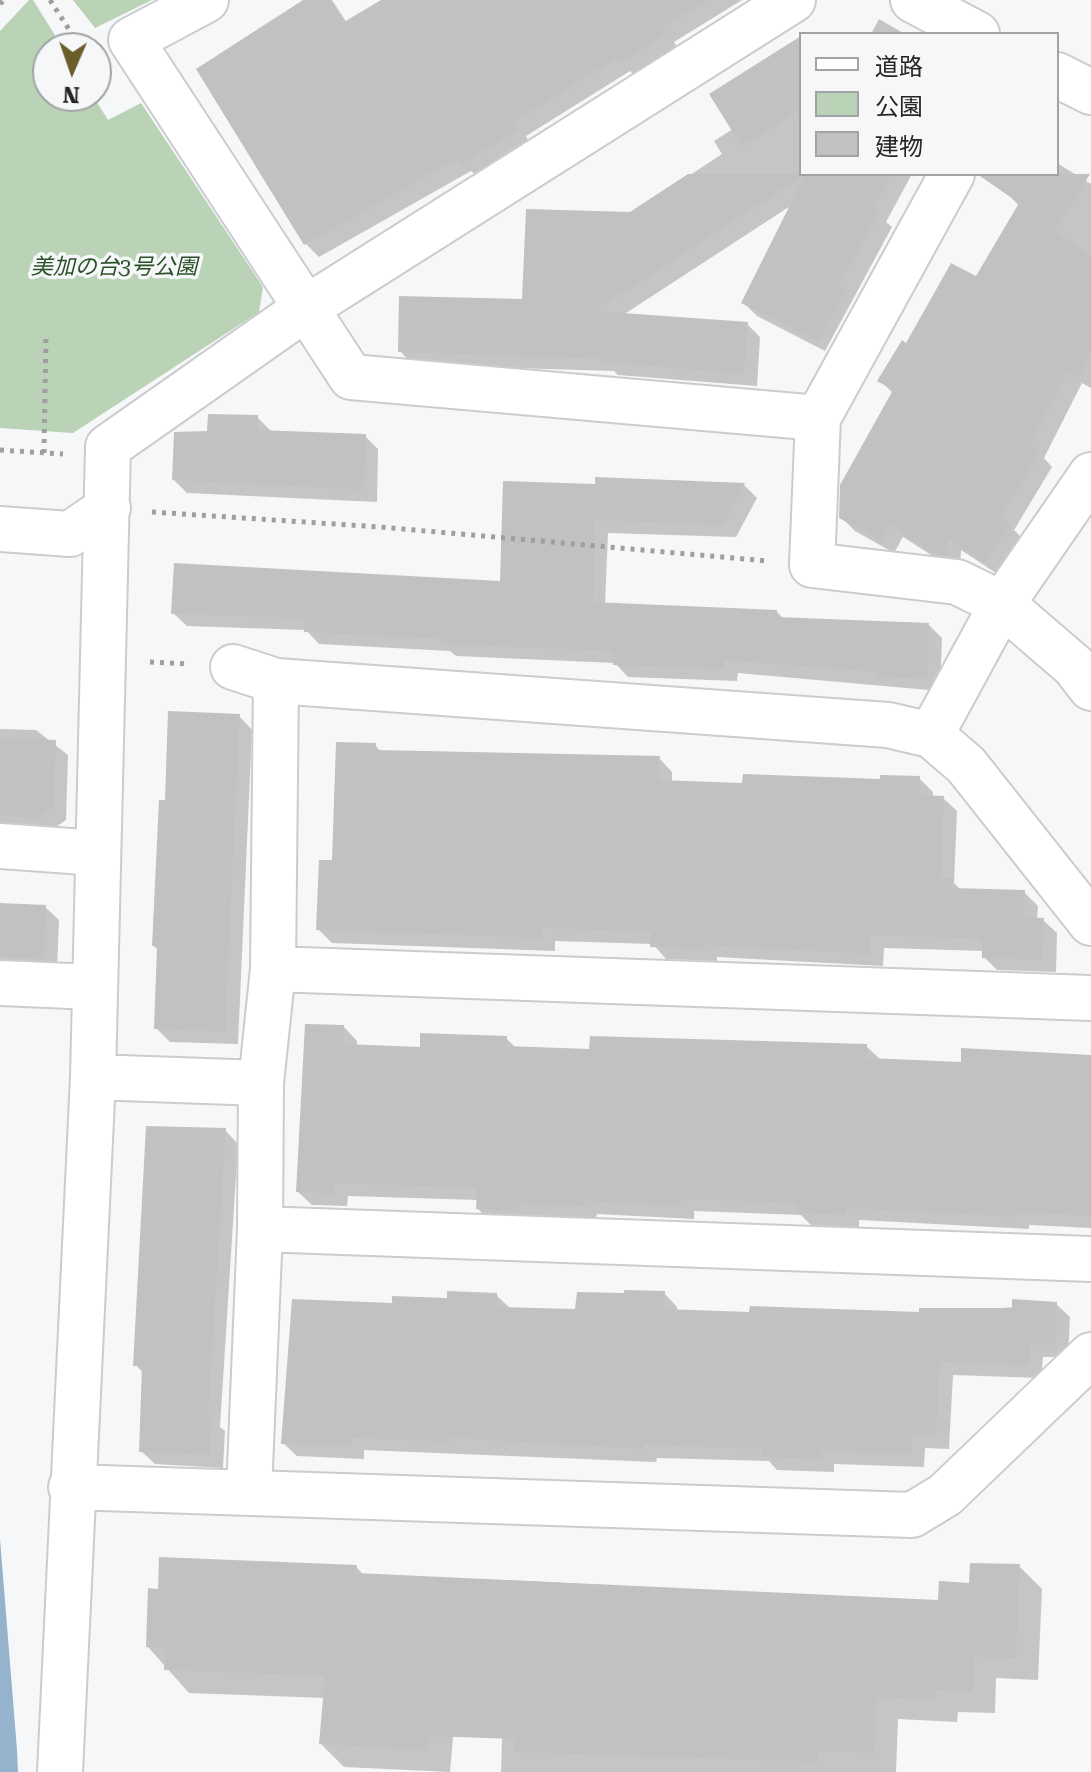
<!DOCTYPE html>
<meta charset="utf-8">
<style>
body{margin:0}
#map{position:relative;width:1091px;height:1772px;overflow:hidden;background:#f6f7f8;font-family:"Roboto Serif","Noto Sans JP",serif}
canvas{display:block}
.legend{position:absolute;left:799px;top:32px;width:260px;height:144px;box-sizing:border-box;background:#f6f7f8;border:2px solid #a2a3a4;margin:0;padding:10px 14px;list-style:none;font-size:24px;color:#252626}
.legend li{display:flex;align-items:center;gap:16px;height:40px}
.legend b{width:40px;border:2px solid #a2a3a4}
.north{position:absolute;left:32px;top:32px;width:80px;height:80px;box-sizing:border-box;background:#f6f7f8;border:2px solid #a2a3a4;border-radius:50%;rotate:182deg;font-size:22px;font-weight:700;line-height:32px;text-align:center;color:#252626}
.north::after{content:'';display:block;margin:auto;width:28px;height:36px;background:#6b5d2a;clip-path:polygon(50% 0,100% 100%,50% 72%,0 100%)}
</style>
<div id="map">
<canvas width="1091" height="1772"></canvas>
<ul class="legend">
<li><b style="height:10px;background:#fff"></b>道路</li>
<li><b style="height:22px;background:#bad3b6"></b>公園</li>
<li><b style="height:22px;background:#c2c1bf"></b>建物</li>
</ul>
<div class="north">N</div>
</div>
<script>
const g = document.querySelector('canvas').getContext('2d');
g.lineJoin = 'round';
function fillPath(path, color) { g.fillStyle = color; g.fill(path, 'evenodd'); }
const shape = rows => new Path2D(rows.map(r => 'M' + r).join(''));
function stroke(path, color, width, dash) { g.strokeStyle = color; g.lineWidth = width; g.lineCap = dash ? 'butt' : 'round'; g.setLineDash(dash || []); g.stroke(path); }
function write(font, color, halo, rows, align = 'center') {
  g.font = font + ' "Roboto Serif","Noto Sans JP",serif'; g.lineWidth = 7; g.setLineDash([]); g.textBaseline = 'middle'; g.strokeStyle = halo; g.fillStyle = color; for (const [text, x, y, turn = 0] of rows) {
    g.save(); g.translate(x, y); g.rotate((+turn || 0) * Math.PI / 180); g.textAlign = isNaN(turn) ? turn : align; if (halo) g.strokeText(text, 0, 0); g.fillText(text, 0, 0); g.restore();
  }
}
const green = shape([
 [29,0,33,0,63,48,48,48,48,96,93,96,108,120,141,103,263,287,259,312,73,433,0,428,0,31],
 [73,0,152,0,95,28]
]);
const water = shape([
 [0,1539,17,1750,18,1772,0,1772]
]);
const shadow = shape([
 [307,0,332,0,347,23,385,0,742,0,674,42,678,48,635,76,630,71,526,136,530,144,477,176,471,171,319,257,306,244],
 [879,19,905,34,871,34],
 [801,45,801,174,912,174,886,222,892,227,825,351,757,316,744,303,792,205,623,315,747,324,760,337,757,386,618,375,614,371,413,365,400,351,524,301,631,214,722,154,714,141,733,129],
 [1057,163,1091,184,1091,388,1082,383,1044,458,1052,467,1014,530,1022,538,999,575,961,550,960,568,950,567,903,537,894,553,855,531,841,517,893,393,880,381,907,346,977,279,1019,206,1009,195,1022,174,1057,174],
 [257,417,271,431,365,436,378,449,377,502,187,493,174,480,209,432],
 [597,479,744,485,757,498,736,537,608,533,605,605,776,611,784,619,929,625,942,638,940,691,738,673,737,681,628,677,615,663,456,656,450,651,319,644,306,630,187,626,173,613,502,583,597,486],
 [239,716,252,730,238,1044,170,1042,156,1028,159,951,154,946,167,802],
 [0,729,36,730,68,755,66,820,53,829,0,827],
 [375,745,382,753,659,758,672,772,672,782,744,785,919,778,933,792,933,797,943,798,957,811,954,883,961,890,1024,892,1038,906,1037,919,1043,920,1057,933,1056,972,997,970,984,957,984,951,884,948,883,966,717,957,717,961,666,959,653,944,555,941,555,951,332,943,318,929,334,862],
 [0,905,45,907,59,920,57,971,0,968],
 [344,1027,357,1041,357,1046,422,1049,506,1038,516,1048,591,1051,866,1046,880,1059,962,1064,1091,1056,1091,1228,1029,1225,1029,1229,859,1220,859,1228,812,1226,801,1215,694,1211,694,1219,597,1214,596,1218,531,1216,531,1223,491,1222,478,1209,478,1200,348,1196,347,1206,312,1205,298,1192],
 [225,1130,238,1144,220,1427,225,1431,223,1468,155,1464,141,1451,144,1374,136,1365],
 [664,1293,677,1307,677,1312,921,1314,1056,1304,1070,1317,1068,1357,1043,1357,1041,1378,953,1375,949,1449,925,1448,924,1467,834,1464,834,1472,777,1470,769,1461,657,1458,656,1462,364,1450,364,1459,297,1456,283,1443,394,1305,496,1295,511,1309,577,1311],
 [1019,1566,1042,1589,1038,1680,996,1678,995,1713,958,1712,957,1722,898,1719,896,1772,501,1772,507,1580,940,1602],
 [356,1567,364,1575,465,1601,450,1772,344,1767,321,1744,325,1698,189,1693,148,1647]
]);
const building = shape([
 [303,0,330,0,344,22,381,0,708,0,662,28,666,34,620,63,617,58,514,122,518,130,462,164,458,158,304,245,196,69],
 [801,36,801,109,742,147,709,94],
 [688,174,892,174,873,208,880,212,838,286,846,290,818,342,741,303,805,175,595,311,748,322,744,374,602,362,602,359,398,352,399,296,522,299,526,209,630,212],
 [977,174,1090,174,1054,232,1091,255,1091,355,1079,377,1068,371,1030,446,1040,452,1000,517,1010,524,985,563,948,539,947,556,935,554,889,525,881,541,839,518,840,485,893,390,877,381,902,340,906,343,951,263,976,276,1019,203],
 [208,414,258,415,258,430,366,434,364,490,172,480,174,432,207,431],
 [595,477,745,483,723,525,595,520,593,602,777,610,777,617,929,623,928,679,877,677,877,672,725,660,724,669,613,665,614,651,440,644,441,639,304,632,304,618,171,614,174,563,500,581,503,481,595,484],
 [168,711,240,714,225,1032,154,1029,157,947,152,946,159,800,165,800],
 [0,738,56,740,54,807,40,818,0,816],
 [336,742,376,743,376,750,660,756,659,780,742,783,743,774,880,779,880,775,920,776,919,795,944,796,941,877,952,878,952,888,1025,890,1024,917,1044,918,1043,960,982,958,982,939,871,935,870,954,704,945,704,949,650,947,651,932,542,928,542,938,316,930,319,860,332,860],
 [0,903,46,905,44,959,0,957],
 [305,1024,344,1025,344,1044,420,1047,420,1033,507,1036,506,1046,589,1049,590,1036,867,1044,867,1058,961,1062,961,1048,1091,1055,1091,1216,1016,1212,1016,1217,847,1208,846,1215,797,1213,797,1203,681,1199,681,1206,584,1201,584,1206,519,1204,518,1211,476,1209,477,1188,335,1183,335,1194,296,1192],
 [146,1126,226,1128,208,1416,212,1416,210,1455,139,1452,142,1366,133,1366],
 [624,1290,665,1291,664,1309,749,1312,750,1306,919,1312,919,1308,1012,1308,1012,1299,1057,1302,1056,1345,1030,1344,1029,1365,940,1362,936,1436,912,1436,911,1454,821,1451,821,1459,762,1457,762,1449,644,1445,644,1449,449,1438,449,1442,352,1438,351,1446,281,1444,292,1299,392,1303,392,1296,447,1298,447,1291,497,1293,497,1307,575,1309,577,1292,624,1293],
 [159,1557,357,1565,356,1573,938,1600,939,1581,969,1583,970,1563,1020,1564,1016,1658,975,1657,973,1692,936,1690,936,1700,876,1697,875,1753,818,1751,818,1762,514,1752,515,1739,429,1736,427,1750,319,1744,325,1676,164,1670,165,1649,146,1647,148,1588,158,1589]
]);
const path = shape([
 [50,0,81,48],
 [0,4,4,0],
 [0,450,63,454],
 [44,453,46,337],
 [152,512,380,527,768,561],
 [150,662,188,664]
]);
const minor = shape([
 [206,0,131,40,351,377,818,418,952,174],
 [913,0,977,34],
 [1057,75,1091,92],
 [818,418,812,565,957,582,1002,604,1074,666,1091,688],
 [0,529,70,534,108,508],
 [233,667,276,681,888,725,931,735,966,765,1091,923],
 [931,735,1002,604,1091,475],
 [0,846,98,853],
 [273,969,1091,998],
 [0,983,94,987],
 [93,1077,261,1083],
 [260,1229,1091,1259],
 [71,1487,912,1515,945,1495,1091,1355],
 [249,1492,260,1229,261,1083,273,969,276,681],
 [60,1772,93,1077,108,447,306,308,793,0]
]);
const parkNames = [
 ["美加の台3号公園",114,268]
];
fillPath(green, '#bad3b6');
fillPath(water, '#96b3cd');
fillPath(shadow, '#0003');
fillPath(building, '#c2c1bf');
stroke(minor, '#cbccce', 48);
stroke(path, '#9e9fa0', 5, [4, 6]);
stroke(minor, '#fff', 44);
write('italic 22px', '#2a5027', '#f6f7f8', parkNames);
</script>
